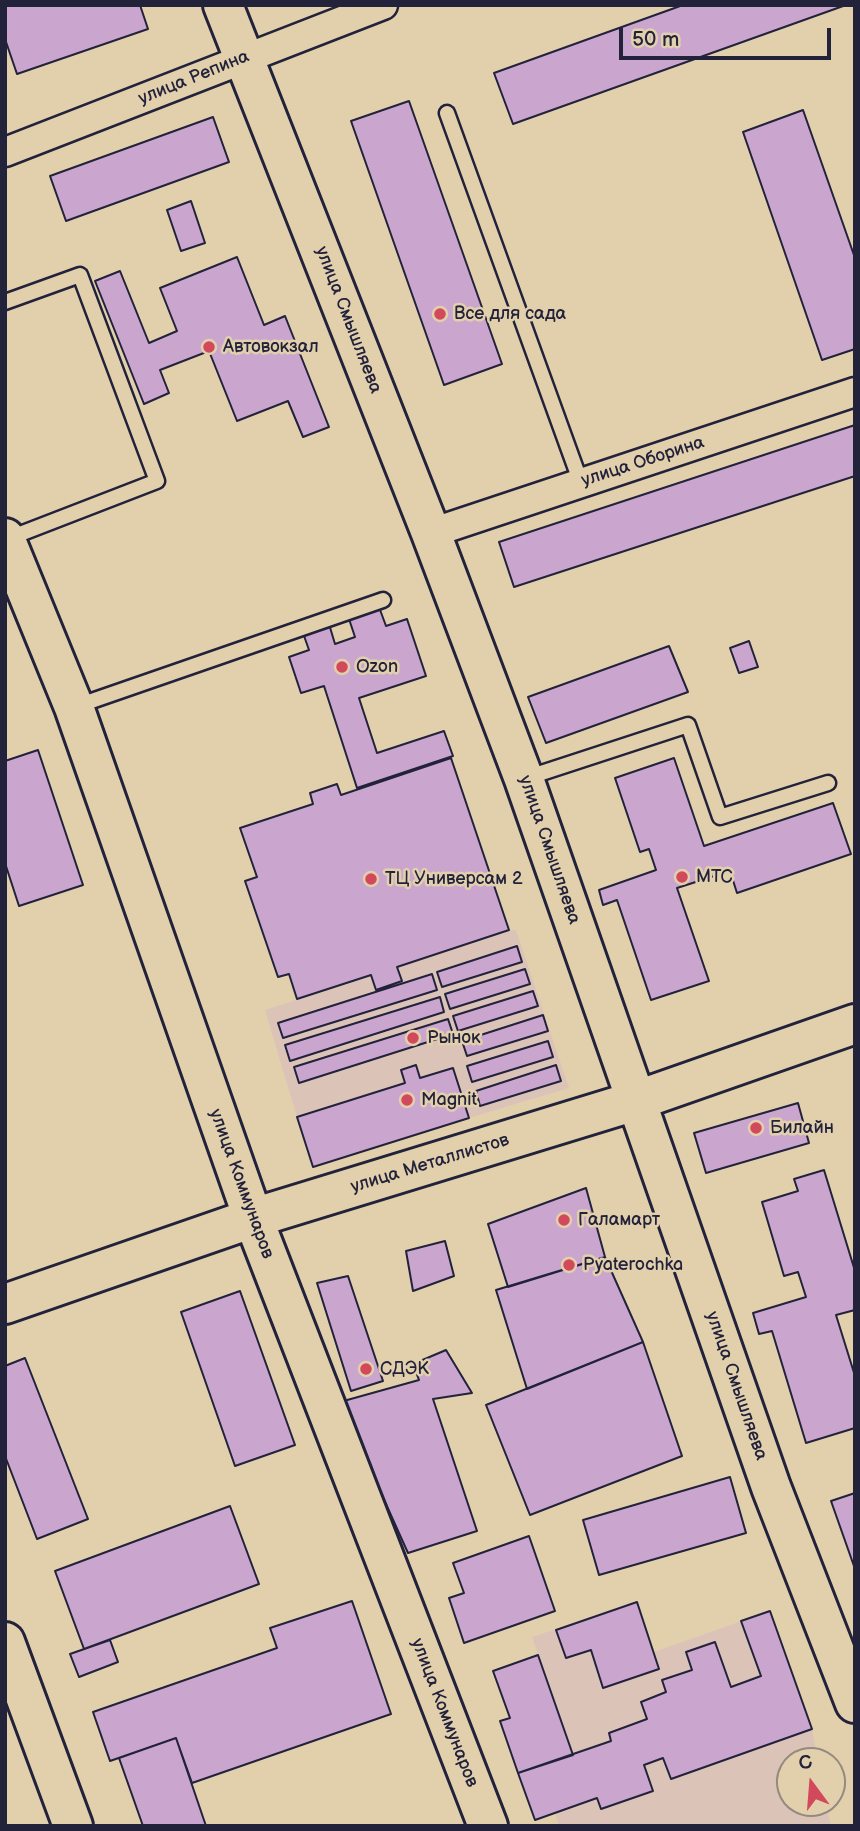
<!DOCTYPE html>
<meta charset="utf-8">
<style>
body{margin:0}
#map{position:relative;width:860px;height:1831px;overflow:hidden;background:#e2d0ad;font-family:"Balsamiq Sans",sans-serif}
canvas{display:block}
.frame{position:absolute;inset:0;border:7px solid #22223b;pointer-events:none}
.north{position:absolute;left:776px;top:1747px;width:70px;height:70px;box-sizing:border-box;background:#e2d0ad;border:2px solid #958a7f;border-radius:50%;rotate:344deg;font-size:19px;font-weight:700;line-height:28px;text-align:center;color:#22223b}
.north::after{content:'';display:block;margin:auto;width:24px;height:32px;background:#d1495b;clip-path:polygon(50% 0,100% 100%,50% 72%,0 100%)}
.scale{position:absolute;left:619px;top:28px;width:212px;height:32px;box-sizing:border-box;border:4px solid #22223b;border-top:0;padding-left:9px;font-size:21px;line-height:24px;white-space:nowrap;color:#22223b;-webkit-text-stroke:5px #e2d0ad;paint-order:stroke}
</style>
<div id="map">
<canvas width="860" height="1831"></canvas>
<div class="frame"></div>
<div class="north">С</div>
<div class="scale">50 m</div>
</div>
<script>
const g = document.querySelector('canvas').getContext('2d');
g.lineJoin = 'round';
function fillPath(path, color) { g.fillStyle = color; g.fill(path, 'evenodd'); }
const shape = rows => new Path2D(rows.map(r => 'M' + r).join(''));
function stroke(path, color, width, dash) { g.strokeStyle = color; g.lineWidth = width; g.lineCap = dash ? 'butt' : 'round'; g.setLineDash(dash || []); g.stroke(path); }
function write(font, color, halo, rows, align = 'center') {
  g.font = font + ' "Balsamiq Sans",sans-serif'; g.lineWidth = 5; g.setLineDash([]); g.textBaseline = 'middle'; g.strokeStyle = halo; g.fillStyle = color; for (const [text, x, y, turn = 0] of rows) {
    g.save(); g.translate(x, y); g.rotate((+turn || 0) * Math.PI / 180); g.textAlign = isNaN(turn) ? turn : align; if (halo) g.strokeText(text, 0, 0); g.fillText(text, 0, 0); g.restore();
  }
}
const built = shape([
 [509,930,516,930,569,1088,469,1118,453,1068,420,1078,416,1065,401,1070,405,1083,297,1117,265,1010,371,975,377,990,402,981,397,967],
 [637,1602,654,1652,770,1611,812,1729,818,1761,790,1761,790,1803,826,1803,831,1826,559,1826,555,1813,597,1798,601,1809,644,1765,663,1758,647,1719,609,1733,611,1741,573,1755,532,1637]
]);
const building = shape([
 [5,5,140,5,148,29,17,74,5,39,5,5],
 [683,5,846,5,513,124,494,73,683,5],
 [409,101,502,364,444,385,351,121,409,101],
 [803,110,855,258,855,349,822,360,743,132,803,110],
 [213,117,229,162,66,221,50,176,213,117],
 [191,201,205,243,181,251,167,210,191,201],
 [237,257,264,325,285,316,329,427,303,437,288,401,237,421,209,351,160,370,169,393,144,404,95,281,120,271,149,343,177,331,160,288,237,257],
 [855,425,855,476,514,587,499,542,855,425],
 [379,607,386,626,407,619,426,676,359,698,377,753,444,731,453,756,357,788,324,686,301,693,289,657,309,650,303,633,329,624,335,644,355,637,348,616,379,607],
 [749,641,758,667,739,673,730,648,749,641],
 [669,646,688,692,546,743,528,697,669,646],
 [38,750,83,885,19,906,5,863,5,761,38,750],
 [451,758,509,930,397,967,402,981,376,990,371,975,297,999,289,974,278,977,245,881,257,877,240,828,313,804,310,793,337,784,341,795,451,758],
 [674,758,704,846,833,803,851,854,737,893,730,871,677,888,709,981,651,1000,617,900,603,905,599,890,656,870,649,849,640,852,615,778,674,758],
 [517,946,522,962,442,987,437,972,517,946],
 [525,969,530,984,450,1009,445,994,525,969],
 [432,974,437,990,283,1038,278,1023,432,974],
 [533,991,538,1006,458,1031,453,1016,533,991],
 [440,997,444,1012,290,1061,285,1045,440,997],
 [543,1015,548,1031,467,1056,462,1041,543,1015],
 [448,1019,453,1034,299,1083,294,1067,448,1019],
 [548,1041,553,1057,472,1082,467,1066,548,1041],
 [416,1065,420,1078,453,1068,469,1118,313,1167,297,1117,405,1083,401,1070,416,1065],
 [556,1065,561,1081,480,1106,476,1091,556,1065],
 [798,1103,809,1143,706,1173,694,1133,798,1103],
 [824,1170,855,1271,855,1310,836,1315,855,1376,855,1428,806,1443,772,1331,759,1334,753,1313,806,1297,798,1272,784,1276,762,1202,798,1191,794,1179,824,1170],
 [586,1188,605,1257,508,1287,488,1224,586,1188],
 [445,1241,454,1276,413,1291,406,1251,445,1241],
 [605,1257,643,1342,527,1389,496,1290,605,1257],
 [348,1276,383,1381,351,1391,317,1283,348,1276],
 [240,1291,295,1445,235,1466,181,1312,240,1291],
 [643,1342,682,1456,530,1515,486,1405,643,1342],
 [446,1350,472,1393,433,1399,477,1531,408,1553,340,1402,419,1380,413,1364,446,1350],
 [25,1358,88,1519,37,1539,5,1456,5,1366,25,1358],
 [730,1477,746,1533,599,1575,583,1520,730,1477],
 [855,1493,855,1569,831,1501,855,1493],
 [230,1506,259,1584,84,1649,55,1571,230,1506],
 [529,1536,555,1611,464,1643,449,1598,464,1593,453,1563,529,1536],
 [352,1601,391,1714,192,1783,176,1738,110,1761,93,1712,277,1648,270,1628,352,1601],
 [637,1602,659,1669,603,1688,591,1650,566,1658,556,1630,637,1602],
 [770,1611,812,1729,671,1779,663,1758,644,1765,653,1791,601,1809,597,1798,535,1820,518,1773,611,1741,609,1733,647,1719,641,1702,666,1692,662,1680,692,1670,686,1652,715,1642,731,1687,761,1676,741,1621,770,1611],
 [110,1640,118,1662,79,1677,70,1654,110,1640],
 [538,1655,573,1755,518,1773,500,1721,510,1718,493,1671,538,1655],
 [176,1738,206,1826,143,1826,119,1758,176,1738]
]);
const lane = shape([
 [447,113,581,483],
 [5,302,80,275,157,481,7,539],
 [77,706,383,600],
 [526,778,688,725,720,817,828,783]
]);
const street = shape([
 [5,152,383,5],
 [431,533,855,392]
]);
const secondary = shape([
 [223,5,431,533,524,779,771,1487,855,1703],
 [5,538,74,707,253,1218,488,1826],
 [5,1304,253,1218,635,1101,855,1024],
 [5,1642,73,1826]
]);
const markers = [
 [440,314,7,"#d1495b"],
 [209,347,7,"#d1495b"],
 [342,667,7,"#d1495b"],
 [682,877,7,"#d1495b"],
 [371,879,7,"#d1495b"],
 [413,1038,7,"#d1495b"],
 [407,1100,7,"#d1495b"],
 [756,1128,7,"#d1495b"],
 [564,1220,7,"#d1495b"],
 [569,1265,7,"#d1495b"],
 [366,1369,7,"#d1495b"]
];
const streetNames = [
 ["улица Репина",194,78,-22],
 ["улица Смышляева",348,320,69],
 ["улица Оборина",643,462,-18],
 ["улица Смышляева",549,850,71],
 ["улица Металлистов",430,1164,-17],
 ["улица Коммунаров",241,1184,70],
 ["улица Смышляева",736,1386,71],
 ["улица Коммунаров",444,1713,69]
];
const poiNames = [
 ["Все для сада",454,314],
 ["Автовокзал",223,347],
 ["Ozon",356,667],
 ["МТС",696,877],
 ["ТЦ Универсам 2",385,879],
 ["Рынок",427,1038],
 ["Magnit",421,1100],
 ["Билайн",770,1128],
 ["Галамарт",578,1220],
 ["Pyaterochka",583,1265],
 ["СДЭК",380,1369]
];
fillPath(built, '#dbc3b7');
fillPath(building, '#caa6cf');
stroke(building, '#22223b', 2);
stroke(lane, '#22223b', 19);
stroke(street, '#22223b', 33);
stroke(secondary, '#22223b', 44);
stroke(lane, '#e2d0ad', 14);
stroke(street, '#e2d0ad', 28);
stroke(secondary, '#e2d0ad', 38);
for (const [x, y, r, color] of markers) { const dot = new Path2D(); dot.arc(x, y, r, 0, 2 * Math.PI); g.fillStyle = color; g.fill(dot); stroke(dot, '#e2d0ad', 2.5); }
write('18px', '#22223b', '#e2d0ad', streetNames);
write('18px', '#22223b', '#e2d0ad', poiNames, 'left');
</script>
